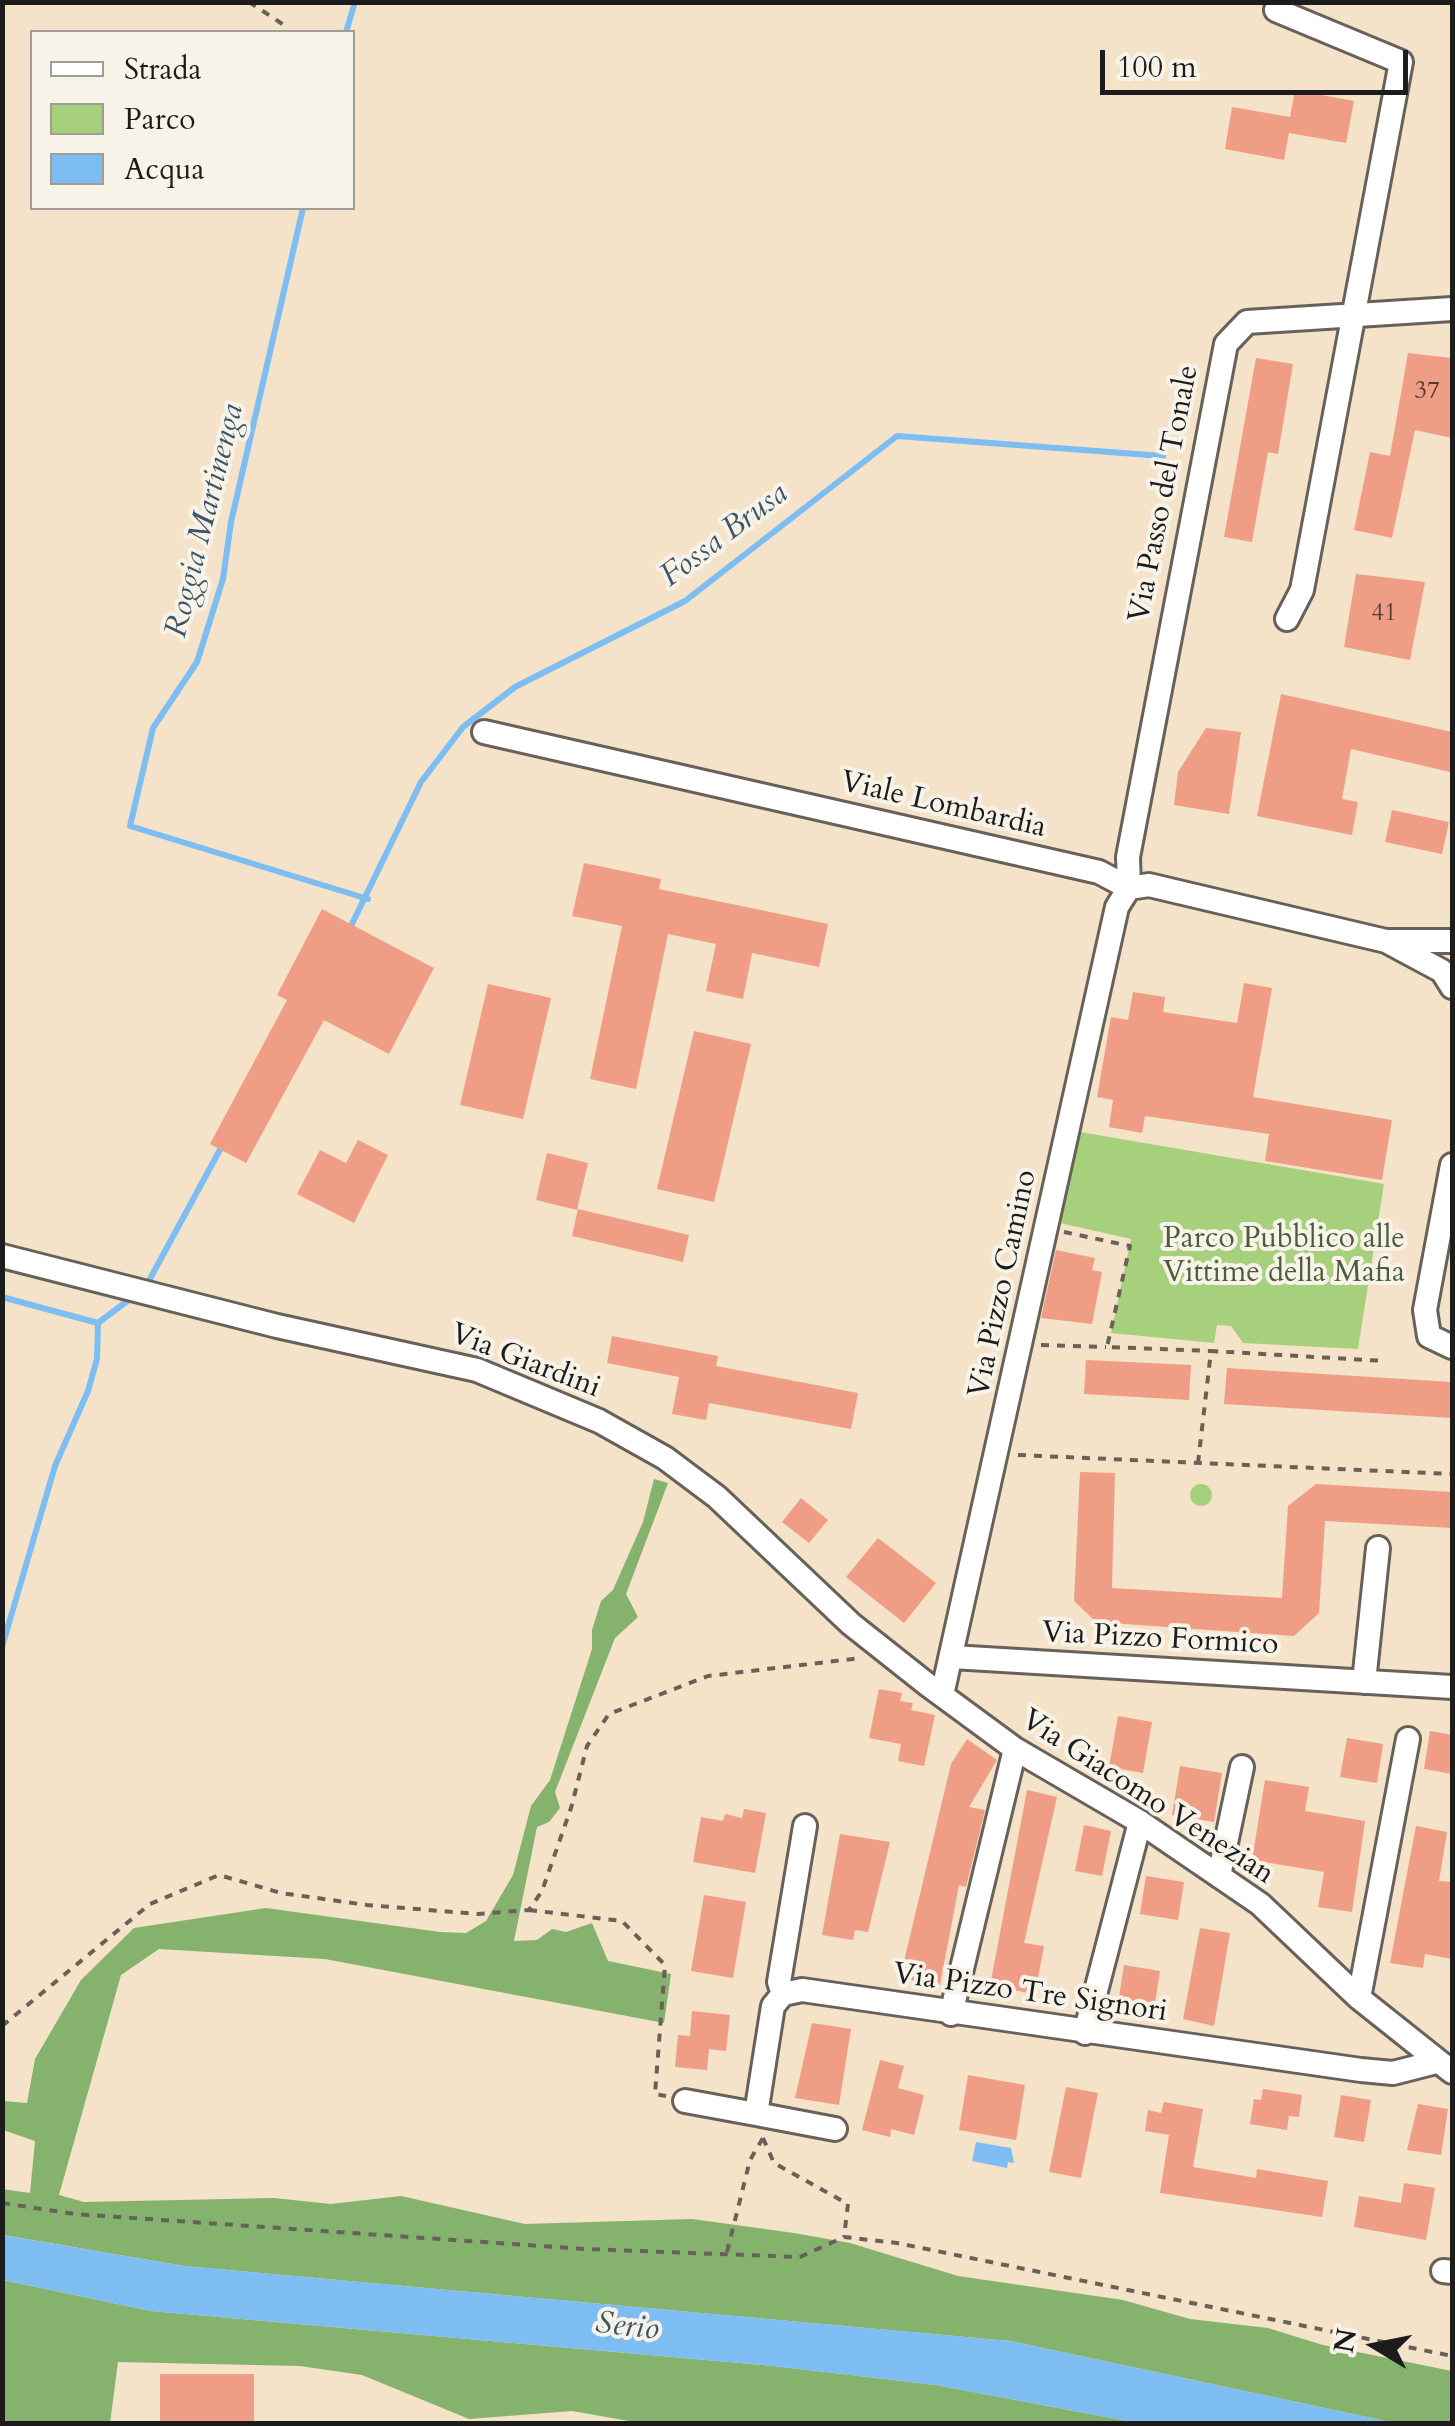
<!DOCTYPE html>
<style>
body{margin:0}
#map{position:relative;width:1455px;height:2426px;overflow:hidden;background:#f4e2c9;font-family:Cardo,serif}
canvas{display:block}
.frame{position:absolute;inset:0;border:5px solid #1c1c1c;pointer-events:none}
.legend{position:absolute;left:30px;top:30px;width:325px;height:180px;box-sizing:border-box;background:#f7f3e8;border:2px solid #9f9d96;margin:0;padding:12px 18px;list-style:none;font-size:30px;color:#1c1c1c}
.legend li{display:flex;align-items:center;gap:20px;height:50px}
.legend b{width:50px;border:2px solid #9f9d96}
.north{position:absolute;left:1325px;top:2296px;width:100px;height:100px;-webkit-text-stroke:8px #f7f3e8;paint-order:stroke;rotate:280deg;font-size:28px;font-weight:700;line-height:40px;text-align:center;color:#1c1c1c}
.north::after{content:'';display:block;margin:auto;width:35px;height:45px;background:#1c1c1c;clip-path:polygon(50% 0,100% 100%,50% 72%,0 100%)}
.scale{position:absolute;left:1100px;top:50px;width:308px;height:45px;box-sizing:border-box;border:5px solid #1c1c1c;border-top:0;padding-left:12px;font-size:30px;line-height:35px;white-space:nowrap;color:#1c1c1c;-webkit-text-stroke:8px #f7f3e8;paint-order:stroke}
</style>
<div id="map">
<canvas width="1455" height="2426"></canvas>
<div class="frame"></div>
<ul class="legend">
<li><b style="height:12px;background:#fff"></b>Strada</li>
<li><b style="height:28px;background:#a7d07c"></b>Parco</li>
<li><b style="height:28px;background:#7dbdf1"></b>Acqua</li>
</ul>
<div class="north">N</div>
<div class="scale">100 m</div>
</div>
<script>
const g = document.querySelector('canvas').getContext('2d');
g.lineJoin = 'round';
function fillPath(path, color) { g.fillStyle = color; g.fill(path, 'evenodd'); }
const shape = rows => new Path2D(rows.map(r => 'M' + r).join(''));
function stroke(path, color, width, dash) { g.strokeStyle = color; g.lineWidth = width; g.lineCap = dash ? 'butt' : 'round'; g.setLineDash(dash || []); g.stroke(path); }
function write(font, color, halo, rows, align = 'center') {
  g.font = font + ' Cardo,serif'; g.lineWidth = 8; g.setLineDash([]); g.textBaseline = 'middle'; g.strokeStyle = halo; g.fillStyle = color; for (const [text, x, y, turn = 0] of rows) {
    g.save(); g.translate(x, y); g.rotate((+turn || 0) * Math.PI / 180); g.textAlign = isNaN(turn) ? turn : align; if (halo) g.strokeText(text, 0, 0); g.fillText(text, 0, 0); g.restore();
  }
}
const green = shape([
 [1080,1132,1384,1184,1358,1349,1243,1343,1231,1326,1217,1325,1214,1343,1111,1333,1131,1239,1060,1223],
 '1190 1495a11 11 0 1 1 22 0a11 11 0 1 1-22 0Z'
]);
const forest = shape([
 [654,1479,668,1483,626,1594,638,1617,615,1638,555,1792,560,1808,549,1822,537,1827,514,1941,537,1940,552,1929,566,1932,592,1923,608,1961,671,1974,664,2023,325,1959,159,1949,121,1975,59,2195,84,2202,274,2198,331,2204,401,2196,525,2224,692,2219,794,2233,850,2243,958,2276,1123,2300,1190,2319,1268,2328,1323,2345,1452,2371,1452,2423,1395,2423,1010,2341,184,2266,3,2235,2,2189,30,2193,35,2141,3,2130,3,2101,27,2103,35,2059,81,1980,134,1928,266,1908,440,1932,466,1933,486,1921,513,1875,531,1806,550,1780,592,1649,592,1630,601,1601,613,1590,643,1522],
 [3,2280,151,2311,774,2366,936,2385,1138,2423,646,2424,572,2411,469,2419,362,2375,300,2366,118,2362,110,2423,3,2424]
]);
const water = shape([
 [976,2142,1011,2148,1014,2163,1008,2162,1007,2168,972,2161],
 [2,2235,184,2266,1010,2341,1395,2423,1138,2423,936,2385,774,2366,151,2311,3,2280]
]);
const stream = shape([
 [346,32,355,2],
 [303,208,231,522,223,579,197,662,153,728,130,826,368,899],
 [350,928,421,782,463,727,515,687,685,601,897,436,1163,456],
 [145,1288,222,1146],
 [2,1297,98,1323,134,1296],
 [2,1647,55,1466,88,1391,97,1359,98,1323]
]);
const building = shape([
 [1295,90,1354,101,1346,143,1289,133,1284,160,1225,149,1232,107,1290,117],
 [1408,353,1452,358,1452,438,1415,430,1392,538,1354,530,1370,452,1390,456],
 [1256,358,1293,364,1278,454,1268,452,1252,542,1224,537],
 [1356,574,1425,582,1410,660,1344,647],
 [1281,694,1452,732,1450,772,1351,749,1342,799,1358,802,1352,835,1257,816],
 [1206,728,1241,732,1229,814,1174,805,1178,772],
 [1392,810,1449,822,1442,854,1385,842],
 [584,863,661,879,659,889,828,924,819,967,752,953,743,999,706,991,716,944,668,934,636,1089,590,1079,622,926,572,916],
 [322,909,434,968,389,1054,324,1020,246,1163,210,1144,287,1000,277,995],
 [1244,983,1272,988,1253,1097,1392,1120,1382,1180,1265,1161,1269,1134,1145,1116,1142,1133,1109,1127,1113,1100,1097,1097,1111,1017,1128,1020,1133,992,1165,997,1163,1012,1237,1023],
 [488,984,551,998,523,1119,460,1105],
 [694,1031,751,1044,714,1202,657,1189],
 [358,1140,388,1155,354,1223,297,1194,320,1150,346,1163],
 [547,1153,588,1163,577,1210,536,1200],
 [578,1209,689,1235,683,1262,572,1236],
 [1056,1250,1095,1258,1092,1270,1102,1272,1092,1324,1041,1318],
 [612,1336,718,1356,716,1366,858,1393,851,1429,709,1403,706,1420,672,1414,679,1377,607,1363],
 [1086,1360,1191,1365,1189,1400,1084,1394],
 [1227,1368,1452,1382,1452,1418,1224,1404],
 [1080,1472,1115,1473,1112,1588,1282,1598,1288,1506,1316,1484,1452,1492,1452,1528,1325,1521,1319,1613,1294,1636,1096,1622,1074,1601],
 [801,1498,828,1520,809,1543,782,1522],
 [878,1538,936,1583,904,1623,846,1577],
 [879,1689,902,1693,900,1701,913,1703,911,1710,935,1715,924,1766,898,1761,901,1744,869,1738],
 [1118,1716,1152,1722,1143,1773,1109,1767],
 [1430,1731,1452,1735,1452,1774,1424,1769],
 [1347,1738,1383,1744,1377,1783,1340,1777],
 [967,1739,997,1760,969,1807,985,1810,966,1887,959,1885,940,1985,900,1978,951,1764],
 [1180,1766,1222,1773,1214,1822,1172,1815],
 [1265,1780,1309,1787,1305,1811,1365,1821,1352,1912,1318,1907,1324,1872,1252,1860],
 [1027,1790,1057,1797,1024,1943,1044,1946,1035,1994,990,1986],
 [744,1809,766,1813,755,1873,693,1862,701,1817,723,1821,725,1814,742,1818],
 [1084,1825,1111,1831,1102,1876,1075,1871],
 [1416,1826,1447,1832,1439,1881,1452,1882,1452,1959,1425,1954,1423,1968,1390,1963],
 [840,1834,890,1842,868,1932,855,1930,853,1940,822,1935],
 [1146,1876,1184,1882,1178,1920,1140,1914],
 [704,1895,746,1902,733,1978,691,1971],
 [1200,1928,1230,1933,1214,2026,1183,2019],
 [1124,1965,1160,1971,1154,2009,1118,2003],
 [692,2011,730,2015,726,2051,709,2049,707,2070,675,2067,678,2035,690,2036],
 [812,2023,851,2029,839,2105,795,2098],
 [880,2060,904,2066,898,2088,924,2095,914,2135,891,2129,890,2137,862,2130],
 [968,2075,1025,2085,1016,2140,959,2130],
 [1066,2087,1098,2093,1081,2178,1049,2172],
 [1263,2089,1302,2095,1299,2117,1289,2116,1287,2130,1250,2124,1254,2099,1261,2100],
 [1341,2095,1371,2100,1364,2142,1334,2137],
 [1164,2102,1203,2109,1193,2167,1256,2178,1257,2169,1328,2181,1322,2217,1160,2193,1169,2135,1145,2131,1148,2110,1161,2113],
 [1418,2104,1448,2109,1441,2155,1407,2150],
 [1404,2183,1435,2188,1426,2240,1354,2227,1359,2196,1401,2203],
 [160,2374,254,2374,254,2424,160,2424]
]);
const path = shape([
 [249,2,287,27],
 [1064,1232,1130,1246,1107,1347,1211,1351],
 [1041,1345,1106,1347],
 [1018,1455,1452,1474],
 [1198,1463,1211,1351,1385,1361],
 [529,1910,622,1921,665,1965,655,2094,666,2096],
 [2,2026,150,1904,219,1875,281,1893,367,1905,478,1914,529,1910,542,1891,571,1808,587,1746,609,1714,708,1676,861,1658],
 [763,2138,774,2163,848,2204,844,2237],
 [2,2203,75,2214,585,2249,800,2257,844,2237,897,2243,1452,2356],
 [727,2252,750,2160,763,2138]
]);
const street = shape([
 [1276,10,1401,62,1302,590,1287,619],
 [484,732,1099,872,1129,888,1149,885,1386,941,1442,971,1452,987],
 [1386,941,1452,941],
 [1452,1165,1425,1310,1429,1336,1452,1347],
 [2,1256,277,1326,477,1370,599,1421,665,1458,717,1497,851,1624,928,1685,1015,1749,1140,1822,1260,1904,1359,1998,1452,2072],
 [952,1657,1452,1687],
 [1364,1682,1378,1548],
 [942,1695,1117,907,1129,888,1128,857,1226,344,1247,322,1452,309],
 [1219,1876,1242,1767],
 [783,1994,802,1990,1361,2070,1393,2073,1436,2062],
 [783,1994,773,2006,756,2114,835,2129],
 [783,1994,779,1982,805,1826],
 [1359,1998,1408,1739],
 [951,2014,1015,1749],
 [1085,2033,1140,1822],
 [685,2101,756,2114],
 [1443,2271,1452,2272]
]);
const numberNames = [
 ["37",1427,392],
 ["41",1384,614]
];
const streetNames = [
 ["Via Passo del Tonale",1165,494,-79],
 ["Viale Lombardia",943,806,13],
 ["Via Pizzo Camino",1004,1284,-78],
 ["Via Giardini",525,1362,21],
 ["Via Pizzo Formico",1160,1640,3],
 ["Via Giacomo Venezian",1147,1798,33],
 ["Via Pizzo Tre Signori",1030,1994,8]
];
const parkNames = [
 ["Parco Pubblico alle",1284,1240],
 ["Vittime della Mafia",1284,1274]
];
const waterNames = [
 ["Roggia Martinenga",206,521,-76],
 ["Fossa Brusa",725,536,-37],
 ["Serio",627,2328,6]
];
fillPath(green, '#a7d07c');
fillPath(forest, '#85b26c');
fillPath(water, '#7dbdf1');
stroke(stream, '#7dbdf1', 6);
fillPath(building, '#ef9e85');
stroke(street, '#686159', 28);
stroke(path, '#686159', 4, [8, 8]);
stroke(street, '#fff', 22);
write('25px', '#513c36', null, numberNames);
write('30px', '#1c1c1c', '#f7f3e8', streetNames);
write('30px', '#4d5b3e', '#f7f3e8', parkNames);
write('italic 32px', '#3e5467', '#f7f3e8', waterNames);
</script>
